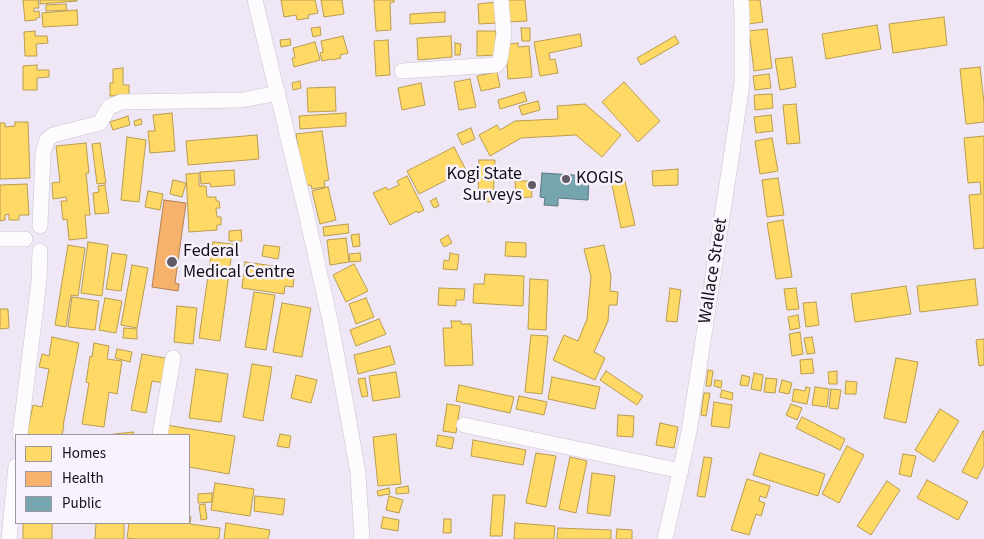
<!DOCTYPE html>
<style>
body{margin:0}
#map{position:relative;width:984px;height:539px;overflow:hidden;background:#efe7f5;font-family:"Source Sans 3",sans-serif}
canvas{display:block}
.legend{position:absolute;left:15px;top:434px;width:175px;height:90px;box-sizing:border-box;background:#f8f2fc;border:1px solid #9d97a1;margin:0;padding:6px 9px;list-style:none;font-size:15px;color:#150f18}
.legend li{display:flex;align-items:center;gap:10px;height:25px}
.legend b{width:25px;border:1px solid #9d97a1}
</style>
<div id="map">
<canvas width="984" height="539"></canvas>
<ul class="legend">
<li><b style="height:14px;background:#ffd966"></b>Homes</li>
<li><b style="height:14px;background:#f6b26b"></b>Health</li>
<li><b style="height:14px;background:#76a5af"></b>Public</li>
</ul>
</div>
<script>
const g = document.querySelector('canvas').getContext('2d');
g.lineJoin = 'round';
function fillPath(path, color) { g.fillStyle = color; g.fill(path, 'evenodd'); }
const shape = rows => new Path2D(rows.map(r => 'M' + r).join(''));
function stroke(path, color, width, dash) { g.strokeStyle = color; g.lineWidth = width; g.lineCap = dash ? 'butt' : 'round'; g.setLineDash(dash || []); g.stroke(path); }
function write(font, color, halo, rows, align = 'center') {
  g.font = font + ' "Source Sans 3",sans-serif'; g.lineWidth = 5; g.setLineDash([]); g.textBaseline = 'middle'; g.strokeStyle = halo; g.fillStyle = color; for (const [text, x, y, turn = 0] of rows) {
    g.save(); g.translate(x, y); g.rotate((+turn || 0) * Math.PI / 180); g.textAlign = isNaN(turn) ? turn : align; if (halo) g.strokeText(text, 0, 0); g.fillText(text, 0, 0); g.restore();
  }
}
const homes = shape([
 [23,0,38,0,39,8,34,8,34,12,39,11,40,17,36,18,36,20,25,21,23,0],
 [40,0,77,0,77,1,40,4,40,0],
 [281,0,315,0,318,13,308,15,309,18,297,20,296,15,284,17,281,0],
 [321,0,342,0,344,14,324,17,321,0],
 [374,0,394,0,394,2,390,3,391,30,376,31,374,0],
 [506,0,525,0,527,21,507,22,506,0],
 [746,0,760,0,763,22,748,24,746,0],
 [496,2,497,23,479,24,478,4,496,2],
 [66,4,67,10,46,11,46,5,66,4],
 [77,10,78,25,43,27,42,13,77,10],
 [445,12,445,22,410,24,410,14,445,12],
 [944,17,947,45,893,53,889,24,944,17],
 [877,25,881,49,826,59,822,34,877,25],
 [320,27,321,35,313,37,311,28,320,27],
 [521,28,530,28,530,41,522,41,521,28],
 [767,29,772,68,754,71,749,31,767,29],
 [35,31,35,36,47,36,48,43,36,44,37,56,25,56,24,32,35,31],
 [477,31,496,31,496,55,477,56,477,31],
 [580,34,582,46,549,53,550,60,555,59,558,73,540,76,534,42,580,34],
 [343,36,348,53,340,55,341,58,332,60,331,59,322,61,320,53,323,52,321,41,343,36],
 [451,36,452,57,418,60,417,38,451,36],
 [675,36,679,43,641,65,637,58,675,36],
 [290,39,291,45,281,47,280,40,290,39],
 [388,40,390,75,376,76,374,41,388,40],
 [315,42,320,60,294,67,292,58,295,58,293,48,315,42],
 [455,43,461,44,460,55,455,55,455,43],
 [518,43,518,47,529,46,532,77,508,79,506,48,509,44,518,43],
 [792,57,796,87,780,90,775,59,792,57],
 [37,65,37,70,49,70,49,77,37,78,37,90,23,90,23,66,37,65],
 [980,67,984,103,984,122,966,124,960,69,980,67],
 [123,68,123,85,129,85,129,95,110,96,110,83,113,83,113,69,123,68],
 [497,72,500,87,481,91,477,76,497,72],
 [769,74,771,88,755,90,753,76,769,74],
 [470,79,476,107,459,110,454,82,470,79],
 [300,81,301,88,293,90,292,83,300,81],
 [624,82,660,121,638,142,602,102,624,82],
 [421,83,425,105,402,110,398,88,421,83],
 [335,87,336,111,308,112,307,88,335,87],
 [524,92,527,101,500,109,498,100,524,92],
 [772,94,773,108,755,110,754,95,772,94],
 [538,101,540,110,522,115,519,106,538,101],
 [585,104,621,135,602,157,576,135,521,138,490,156,479,135,497,125,500,130,515,121,558,119,557,106,585,104],
 [796,104,800,143,787,144,783,105,796,104],
 [172,113,175,151,150,153,148,131,155,131,153,115,172,113],
 [346,113,346,126,300,129,299,116,346,113],
 [771,115,773,131,756,133,754,117,771,115],
 [128,116,130,125,113,130,110,122,128,116],
 [141,119,142,124,135,126,134,121,141,119],
 [15,122,28,122,30,178,0,179,0,123,5,123,5,127,15,126,15,122],
 [471,128,475,139,462,145,457,134,471,128],
 [322,131,329,180,324,181,325,187,312,189,311,185,304,186,296,134,322,131],
 [257,135,259,159,188,165,186,141,257,135],
 [984,136,984,248,974,249,969,195,981,194,980,182,968,183,964,138,984,136],
 [127,137,146,140,139,202,121,200,127,137],
 [772,138,778,171,760,174,755,141,772,138],
 [86,143,89,173,86,173,90,215,85,215,87,238,69,240,67,219,63,220,61,201,67,201,66,197,53,199,52,183,60,182,56,146,86,143],
 [100,143,106,183,97,184,92,144,100,143],
 [454,147,466,170,419,194,407,171,454,147],
 [479,160,495,160,493,202,478,201,479,160],
 [678,169,678,185,653,186,652,171,678,169],
 [234,170,235,185,211,187,210,183,201,184,200,172,234,170],
 [199,173,199,186,206,186,207,197,216,197,216,201,219,201,220,208,216,208,217,217,221,217,221,225,217,225,217,230,189,232,186,174,199,173],
 [407,176,424,210,418,213,417,211,390,225,373,193,386,187,388,190,399,185,397,181,407,176],
 [624,177,635,225,621,228,611,180,624,177],
 [778,178,784,215,767,217,762,180,778,178],
 [173,180,186,183,182,197,170,194,173,180],
 [515,181,531,181,532,197,516,198,515,181],
 [27,184,29,215,19,215,19,220,9,220,9,214,5,215,5,220,0,221,0,185,27,184],
 [105,185,109,213,95,214,93,193,99,192,98,186,105,185],
 [328,187,336,220,320,224,312,191,328,187],
 [148,191,163,194,160,210,145,207,148,191],
 [436,198,439,206,434,208,430,201,436,198],
 [783,220,792,277,776,279,767,223,783,220],
 [348,224,349,233,324,236,323,227,348,224],
 [241,230,242,241,229,241,229,231,241,230],
 [359,234,360,246,353,247,351,235,359,234],
 [448,235,452,243,444,247,440,240,448,235],
 [346,238,349,262,330,265,327,240,346,238],
 [88,242,108,245,102,296,81,293,88,242],
 [213,242,233,244,220,341,199,338,213,242],
 [506,242,526,243,526,257,505,256,506,242],
 [68,245,85,248,78,296,71,295,66,327,55,325,68,245],
 [264,245,280,247,278,259,262,256,264,245],
 [604,245,611,276,610,291,618,292,617,305,609,305,608,321,594,352,605,358,595,380,553,360,564,335,578,341,587,319,591,277,584,249,604,245],
 [112,253,127,255,121,291,106,289,112,253],
 [360,253,361,261,350,262,349,254,360,253],
 [450,253,459,255,457,270,443,269,444,260,449,261,450,253],
 [245,262,295,269,293,287,285,286,284,294,242,288,245,262],
 [354,264,368,291,346,302,333,275,354,264],
 [132,265,148,268,137,328,121,325,132,265],
 [485,274,524,276,523,306,473,303,474,284,484,284,485,274],
 [530,279,548,280,546,330,528,329,530,279],
 [975,279,978,305,920,312,917,286,975,279],
 [906,286,911,314,855,322,851,294,906,286],
 [439,288,465,289,464,300,456,300,456,306,438,305,439,288],
 [670,288,681,290,677,322,666,321,670,288],
 [796,288,799,309,787,310,784,289,796,288],
 [254,292,275,295,266,350,245,347,254,292],
 [72,297,99,301,95,330,68,327,72,297],
 [105,298,122,301,116,333,99,330,105,298],
 [366,298,374,317,356,324,349,304,366,298],
 [816,302,819,325,806,327,803,303,816,302],
 [282,303,311,308,302,357,273,352,282,303],
 [177,306,197,308,193,344,174,342,177,306],
 [0,309,8,309,9,328,0,329,0,309],
 [798,315,800,328,790,330,788,317,798,315],
 [379,319,386,334,356,346,350,330,379,319],
 [451,321,461,321,461,324,471,324,473,365,445,366,443,328,452,328,451,321],
 [124,328,137,329,137,339,123,338,124,328],
 [800,332,803,354,792,356,789,334,800,332],
 [531,335,548,336,542,394,525,392,531,335],
 [52,337,79,343,63,426,64,426,62,435,32,435,27,434,33,405,42,407,49,369,39,367,42,354,49,356,52,337],
 [812,337,815,353,807,354,804,338,812,337],
 [984,339,984,365,979,366,976,340,984,339],
 [94,343,109,346,107,359,122,361,117,394,109,392,104,427,82,424,89,383,86,382,90,356,92,357,94,343],
 [390,346,395,364,358,374,354,355,390,346],
 [117,349,132,352,130,362,115,358,117,349],
 [142,354,170,359,165,383,152,381,146,413,131,410,142,354],
 [896,358,918,362,906,423,884,418,896,358],
 [812,359,814,373,801,374,800,360,812,359],
 [252,364,272,367,263,421,243,417,252,364],
 [196,369,228,374,221,422,189,418,196,369],
 [708,370,713,371,711,386,706,386,708,370],
 [606,371,643,396,637,405,600,380,606,371],
 [837,371,837,384,829,384,828,372,837,371],
 [396,372,400,397,373,401,369,376,396,372],
 [754,373,763,375,761,391,751,389,754,373],
 [296,375,317,380,311,403,291,398,296,375],
 [742,375,750,377,748,386,740,385,742,375],
 [552,377,600,387,595,409,548,399,552,377],
 [365,378,368,396,362,397,358,379,365,378],
 [766,378,777,379,775,393,764,392,766,378],
 [715,380,722,381,721,388,714,386,715,380],
 [782,380,792,383,789,394,779,392,782,380],
 [846,381,857,382,856,394,845,394,846,381],
 [459,385,514,397,510,413,456,401,459,385],
 [806,387,810,388,807,404,792,401,794,389,805,391,806,387],
 [815,387,829,389,827,407,812,405,815,387],
 [831,389,841,390,838,409,829,408,831,389],
 [722,390,733,393,732,400,720,397,722,390],
 [704,393,710,393,706,416,701,415,704,393],
 [519,396,547,402,544,415,516,409,519,396],
 [714,402,732,405,729,428,711,426,714,402],
 [447,404,460,406,456,433,443,431,447,404],
 [791,404,802,408,797,420,786,415,791,404],
 [940,409,959,421,934,462,915,450,940,409],
 [618,415,634,416,633,437,617,436,618,415],
 [802,417,845,439,840,450,796,428,802,417],
 [660,423,678,427,674,448,656,445,660,423],
 [166,425,235,436,229,474,189,467,189,435,164,435,166,425],
 [983,431,984,432,984,465,977,479,962,472,983,431],
 [133,432,134,435,105,435,133,432],
 [280,434,291,436,289,448,277,446,280,434],
 [396,434,401,484,378,486,373,437,396,434],
 [438,435,454,438,452,449,436,446,438,435],
 [473,440,526,450,523,465,471,456,473,440],
 [847,446,864,455,839,503,822,494,847,446],
 [536,453,556,456,546,507,526,503,536,453],
 [760,453,825,474,818,496,753,475,760,453],
 [903,454,916,456,911,477,899,474,903,454],
 [570,457,587,461,576,513,559,509,570,457],
 [704,457,712,458,705,497,697,496,704,457],
 [592,473,615,476,610,516,587,513,592,473],
 [747,479,770,486,766,498,760,496,759,501,765,503,761,516,756,514,749,535,731,530,747,479],
 [927,480,968,502,958,520,917,498,927,480],
 [887,481,900,490,871,535,857,526,887,481],
 [215,483,254,489,250,516,211,510,215,483],
 [408,486,409,493,396,494,396,488,408,486],
 [389,488,390,494,378,496,377,491,389,488],
 [212,493,212,502,198,503,198,494,212,493],
 [493,495,505,495,502,536,490,536,493,495],
 [255,496,285,499,283,515,254,511,255,496],
 [389,496,403,500,399,513,386,510,389,496],
 [205,504,207,519,201,520,199,505,205,504],
 [189,517,191,517,190,524,220,528,219,539,136,539,127,538,129,523,189,523,189,517],
 [383,517,399,520,398,531,381,528,383,517],
 [444,519,451,519,451,533,443,533,444,519],
 [23,523,52,523,52,539,23,539,23,523],
 [96,523,124,523,124,539,95,539,96,523],
 [226,523,270,530,268,539,224,539,226,523],
 [515,523,555,526,554,539,514,539,515,523],
 [558,528,611,530,611,539,557,539,558,528],
 [617,529,632,530,632,539,616,539,617,529]
]);
const health = shape([
 [164,200,186,203,175,283,179,284,178,291,152,287,164,200]
]);
const public = shape([
 [542,173,589,176,588,200,558,198,558,206,544,205,545,198,540,197,542,173]
]);
const street = shape([
 [255,0,307,217,330,320,346,405,358,473,362,539],
 [402,71,496,65,500,60,504,34,501,0],
 [40,226,43,153,47,140,53,135,100,123,109,107,121,102,242,100,278,93],
 [0,239,25,239],
 [464,425,681,471],
 [20,435,39,281,40,251],
 [160,435,173,358],
 [9,539,16,466],
 [665,539,689,432,732,152,742,83,742,14,741,0]
]);
const markers = [
 [566,179,5,"#615b65"],
 [532,185,5,"#615b65"],
 [172,262,6,"#615b65"]
];
const poiNames = [
 ["Kogi State",522,175,"right"],
 ["Surveys",522,196,"right"],
 ["KOGIS",576,179],
 ["Federal",183,252],
 ["Medical Centre",183,273]
];
const streetNames = [
 ["Wallace Street",714,271,-81]
];
fillPath(homes, '#ffd966');
stroke(homes, '#b99c4f', 1);
fillPath(health, '#f6b26b');
stroke(health, '#b28152', 1);
fillPath(public, '#76a5af');
stroke(public, '#597882', 1);
stroke(street, '#c9c3ce', 16);
stroke(street, '#fdfbfe', 15);
for (const [x, y, r, color] of markers) { const dot = new Path2D(); dot.arc(x, y, r, 0, 2 * Math.PI); g.fillStyle = color; g.fill(dot); stroke(dot, '#f8f2fc', 2); }
write('18px', '#150f18', '#f8f2fc', poiNames, 'left');
write('18px', '#150f18', '#f8f2fc', streetNames);
</script>
